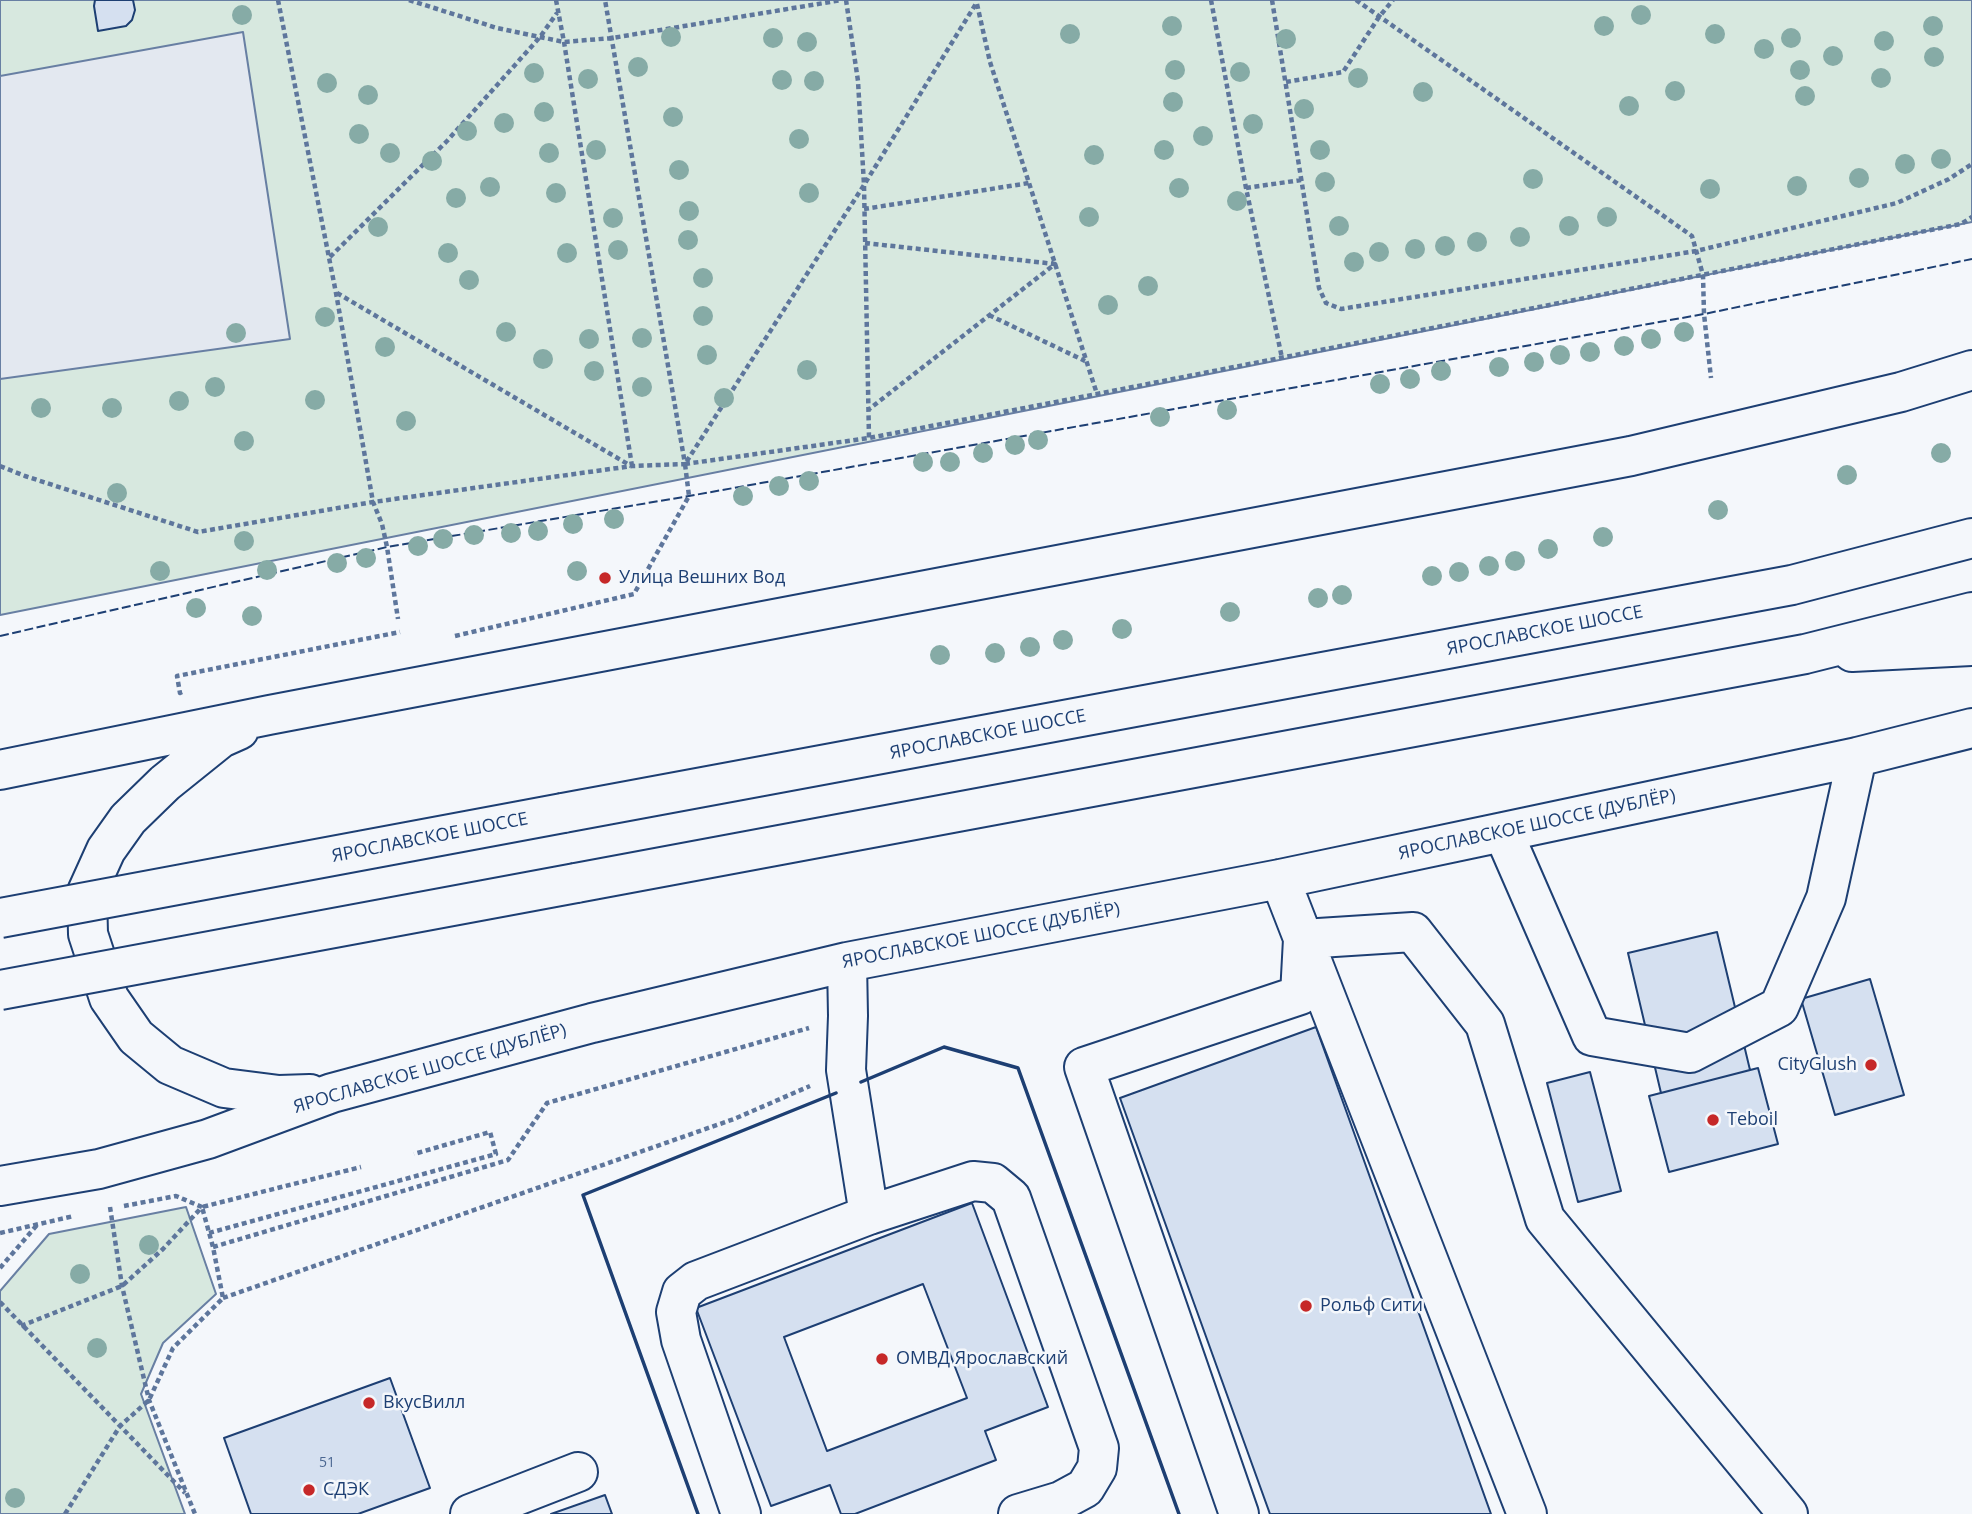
<!DOCTYPE html>
<meta charset="utf-8">
<style>
body{margin:0}
canvas{display:block;background:#f4f7fb}
</style>
<canvas width="1972" height="1514"></canvas>
<script>
const g = document.querySelector('canvas').getContext('2d');
g.lineJoin = 'round';
function fillPath(path, color) { g.fillStyle = color; g.fill(path, 'evenodd'); }
const shape = rows => new Path2D(rows.map(r => 'M' + r).join(''));
function stroke(path, color, width, dash) { g.strokeStyle = color; g.lineWidth = width; g.lineCap = dash ? 'butt' : 'round'; g.setLineDash(dash || []); g.stroke(path); }
function write(font, color, halo, rows, align = 'center') {
  g.font = font + ' "Open Sans",sans-serif'; g.lineWidth = 5; g.setLineDash([]); g.textBaseline = 'middle'; g.strokeStyle = halo; g.fillStyle = color; for (const [text, x, y, turn = 0] of rows) {
    g.save(); g.translate(x, y); g.rotate((+turn || 0) * Math.PI / 180); g.textAlign = isNaN(turn) ? turn : align; if (halo) g.strokeText(text, 0, 0); g.fillText(text, 0, 0); g.restore();
  }
}
const green = shape([
 [0,0,1972,0,1972,222,0,615,0,0],
 [186,1207,216,1294,163,1343,141,1394,185,1514,0,1514,0,1291,49,1234,186,1207]
]);
const parking = shape([
 [243,32,290,339,0,379,0,76,243,32]
]);
const building = shape([
 [95,0,133,0,135,10,132,20,126,26,98,31,94,6,95,0],
 [1717,932,1750,1070,1661,1093,1628,953,1717,932],
 [1870,979,1904,1095,1835,1115,1801,999,1870,979],
 [1316,1027,1491,1514,1270,1514,1120,1098,1316,1027],
 [1758,1068,1778,1144,1669,1172,1649,1096,1758,1068],
 [1590,1072,1621,1191,1578,1202,1547,1083,1590,1072],
 [972,1203,1048,1407,985,1431,996,1460,855,1514,841,1514,830,1485,771,1506,696,1308,972,1203],
 [923,1284,967,1398,827,1451,784,1337,923,1284],
 [390,1378,430,1488,358,1514,251,1514,224,1438,390,1378],
 [605,1495,612,1514,551,1514,605,1495]
]);
const path = shape([
 [278,0,336,293,373,502,382,524,387,547,398,619],
 [409,0,497,28,564,42,612,38,842,0],
 [556,0,564,42,632,466],
 [846,0,858,81,864,185,869,438],
 [1211,0,1246,188,1282,358],
 [1272,0,1319,288,1326,303,1341,309,1696,251,1897,203,1949,179,1972,164],
 [1356,0,1692,236,1703,275,1704,314,1711,378],
 [977,4,990,62,1097,394],
 [1286,82,1343,72,1379,17,1393,0],
 [1246,188,1301,180],
 [864,209,1029,183],
 [865,243,1055,264,868,410],
 [330,257,447,141,540,37,557,13],
 [337,293,631,466],
 [989,315,1085,361],
 [685,464,869,438,1097,394,1961,224,1972,217],
 [0,466,25,476,198,532,373,502,632,466,685,464,605,0],
 [455,636,634,594,689,496,685,464,864,185,977,2],
 [182,692,180,693,177,676,400,632],
 [110,1207,122,1286,149,1400,195,1514],
 [0,1233,74,1216],
 [209,1233,496,1154,490,1132,414,1154],
 [213,1247,508,1160,547,1103,809,1028],
 [0,1268,37,1225],
 [223,1298,734,1119,810,1086],
 [0,1302,185,1493],
 [21,1326,122,1286,163,1249,202,1207,176,1196,124,1206],
 [65,1514,120,1426,149,1400,173,1348,223,1298,213,1247,202,1207,361,1167]
]);
const minor = shape([
 [1852,652,1972,646],
 [239,730,221,738,165,783,128,819,106,850,87,892,88,934,109,998,136,1037,170,1065,224,1088,279,1095,310,1094],
 [0,770,269,715,1631,456,1901,392,1972,370],
 [1503,832,1592,1036,1690,1053,1779,1007,1826,898,1857,757],
 [1280,879,1527,1514],
 [847,962,848,1016,846,1070,869,1215],
 [0,1186,99,1169,208,1139,332,1093,592,1023,847,962,1280,879,1503,832,1857,757,1972,728],
 [470,1514,578,1472],
 [741,1514,681,1340,676,1312,682,1292,696,1281,869,1215,973,1181,993,1183,1011,1198,1099,1448,1097,1468,1085,1488,1061,1501,1018,1514],
 [1239,1514,1084,1067,1300,995,1303,939,1413,932,1485,1024,1545,1219,1788,1514]
]);
const major = shape([
 [563,813,1792,585,1972,538],
 [576,883,1805,654,1972,612]
]);
const majorBridge = shape([
 [0,918,563,813],
 [0,990,576,883]
]);
const fence = shape([
 [0,636,387,547,689,496,1704,314,1972,259]
]);
const wall = shape([
 [861,1082,944,1047,1018,1068,1179,1514],
 [698,1514,583,1195,836,1093]
]);
const trees = [
 [242,15],
 [1641,15],
 [1172,26],
 [1604,26],
 [1933,26],
 [1070,34],
 [1715,34],
 [671,37],
 [773,38],
 [1791,38],
 [1286,39],
 [1884,41],
 [807,42],
 [1764,49],
 [1833,56],
 [1934,57],
 [638,67],
 [1175,70],
 [1800,70],
 [1240,72],
 [534,73],
 [1358,78],
 [1881,78],
 [588,79],
 [782,80],
 [814,81],
 [327,83],
 [1675,91],
 [1423,92],
 [368,95],
 [1805,96],
 [1173,102],
 [1629,106],
 [1304,109],
 [544,112],
 [673,117],
 [504,123],
 [1253,124],
 [467,131],
 [359,134],
 [1203,136],
 [799,139],
 [596,150],
 [1164,150],
 [1320,150],
 [390,153],
 [549,153],
 [1094,155],
 [1941,159],
 [432,161],
 [1905,164],
 [679,170],
 [1859,178],
 [1533,179],
 [1325,182],
 [1797,186],
 [490,187],
 [1179,188],
 [1710,189],
 [556,193],
 [809,193],
 [456,198],
 [1237,201],
 [689,211],
 [1089,217],
 [1607,217],
 [613,218],
 [1339,226],
 [1569,226],
 [378,227],
 [1520,237],
 [688,240],
 [1477,242],
 [1445,246],
 [1415,249],
 [618,250],
 [1379,252],
 [448,253],
 [567,253],
 [1354,262],
 [703,278],
 [469,280],
 [1148,286],
 [1108,305],
 [703,316],
 [325,317],
 [506,332],
 [1684,332],
 [236,333],
 [642,338],
 [589,339],
 [1651,339],
 [1624,346],
 [385,347],
 [1590,352],
 [707,355],
 [1560,355],
 [543,359],
 [1534,362],
 [1499,367],
 [807,370],
 [594,371],
 [1441,371],
 [1410,379],
 [1380,384],
 [215,387],
 [642,387],
 [724,398],
 [315,400],
 [179,401],
 [41,408],
 [112,408],
 [1227,410],
 [1160,417],
 [406,421],
 [1038,440],
 [244,441],
 [1015,445],
 [983,453],
 [1941,453],
 [923,462],
 [950,462],
 [1847,475],
 [809,481],
 [779,486],
 [117,493],
 [743,496],
 [1718,510],
 [614,519],
 [573,524],
 [538,531],
 [511,533],
 [474,535],
 [1603,537],
 [443,539],
 [244,541],
 [418,546],
 [1548,549],
 [366,558],
 [1515,561],
 [337,563],
 [1489,566],
 [267,570],
 [160,571],
 [577,571],
 [1459,572],
 [1432,576],
 [1342,595],
 [1318,598],
 [196,608],
 [1230,612],
 [252,616],
 [1122,629],
 [1063,640],
 [1030,647],
 [995,653],
 [940,655],
 [149,1245],
 [80,1274],
 [97,1348],
 [15,1498]
];
const markers = [
 [605,578,7,"#c62828"],
 [1871,1065,7,"#c62828"],
 [1713,1120,7,"#c62828"],
 [1306,1306,7,"#c62828"],
 [882,1359,7,"#c62828"],
 [369,1403,7,"#c62828"],
 [309,1490,7,"#c62828"]
];
const numberNames = [
 ["51",327,1463]
];
const poiNames = [
 ["Улица Вешних Вод",619,578],
 ["CityGlush",1857,1065,"right"],
 ["Teboil",1727,1120],
 ["Рольф Сити",1320,1306],
 ["ОМВД Ярославский",896,1359],
 ["ВкусВилл",383,1403],
 ["СДЭК",323,1490]
];
const streetNames = [
 ["ЯРОСЛАВСКОЕ ШОССЕ",1545,631,-11],
 ["ЯРОСЛАВСКОЕ ШОССЕ",988,735,-11],
 ["ЯРОСЛАВСКОЕ ШОССЕ (ДУБЛЁР)",1537,825,-12],
 ["ЯРОСЛАВСКОЕ ШОССЕ",430,838,-11],
 ["ЯРОСЛАВСКОЕ ШОССЕ (ДУБЛЁР)",981,936,-11],
 ["ЯРОСЛАВСКОЕ ШОССЕ (ДУБЛЁР)",430,1069,-16]
];
fillPath(green, '#d7e8df');
stroke(green, '#687fa3', 2);
fillPath(parking, '#e3e8f0');
stroke(parking, '#687fa3', 2);
fillPath(building, '#d5e0f0');
stroke(building, '#1d3f73', 2);
stroke(minor, '#1d3f73', 42);
stroke(major, '#1d3f73', 42);
stroke(path, '#5e769c', 4.5, [5, 3.5]);
stroke(minor, '#f4f7fb', 38);
stroke(major, '#f4f7fb', 38);
stroke(majorBridge, '#1d3f73', 42, []);
stroke(majorBridge, '#f4f7fb', 38);
stroke(fence, '#1d3f73', 2, [9, 3.5]);
stroke(wall, '#1d3f73', 3.5);
g.fillStyle = '#86aba6';
for (const [x, y] of trees) { g.beginPath(); g.arc(x, y, 10, 0, 2 * Math.PI); g.fill(); }
for (const [x, y, r, color] of markers) { const dot = new Path2D(); dot.arc(x, y, r, 0, 2 * Math.PI); g.fillStyle = color; g.fill(dot); stroke(dot, '#f4f7fb', 2.5); }
write('14px', '#4b6792', null, numberNames);
write('18px', '#1d3f73', '#f4f7fb', poiNames, 'left');
write('18px', '#1d3f73', '#f4f7fb', streetNames);
</script>
